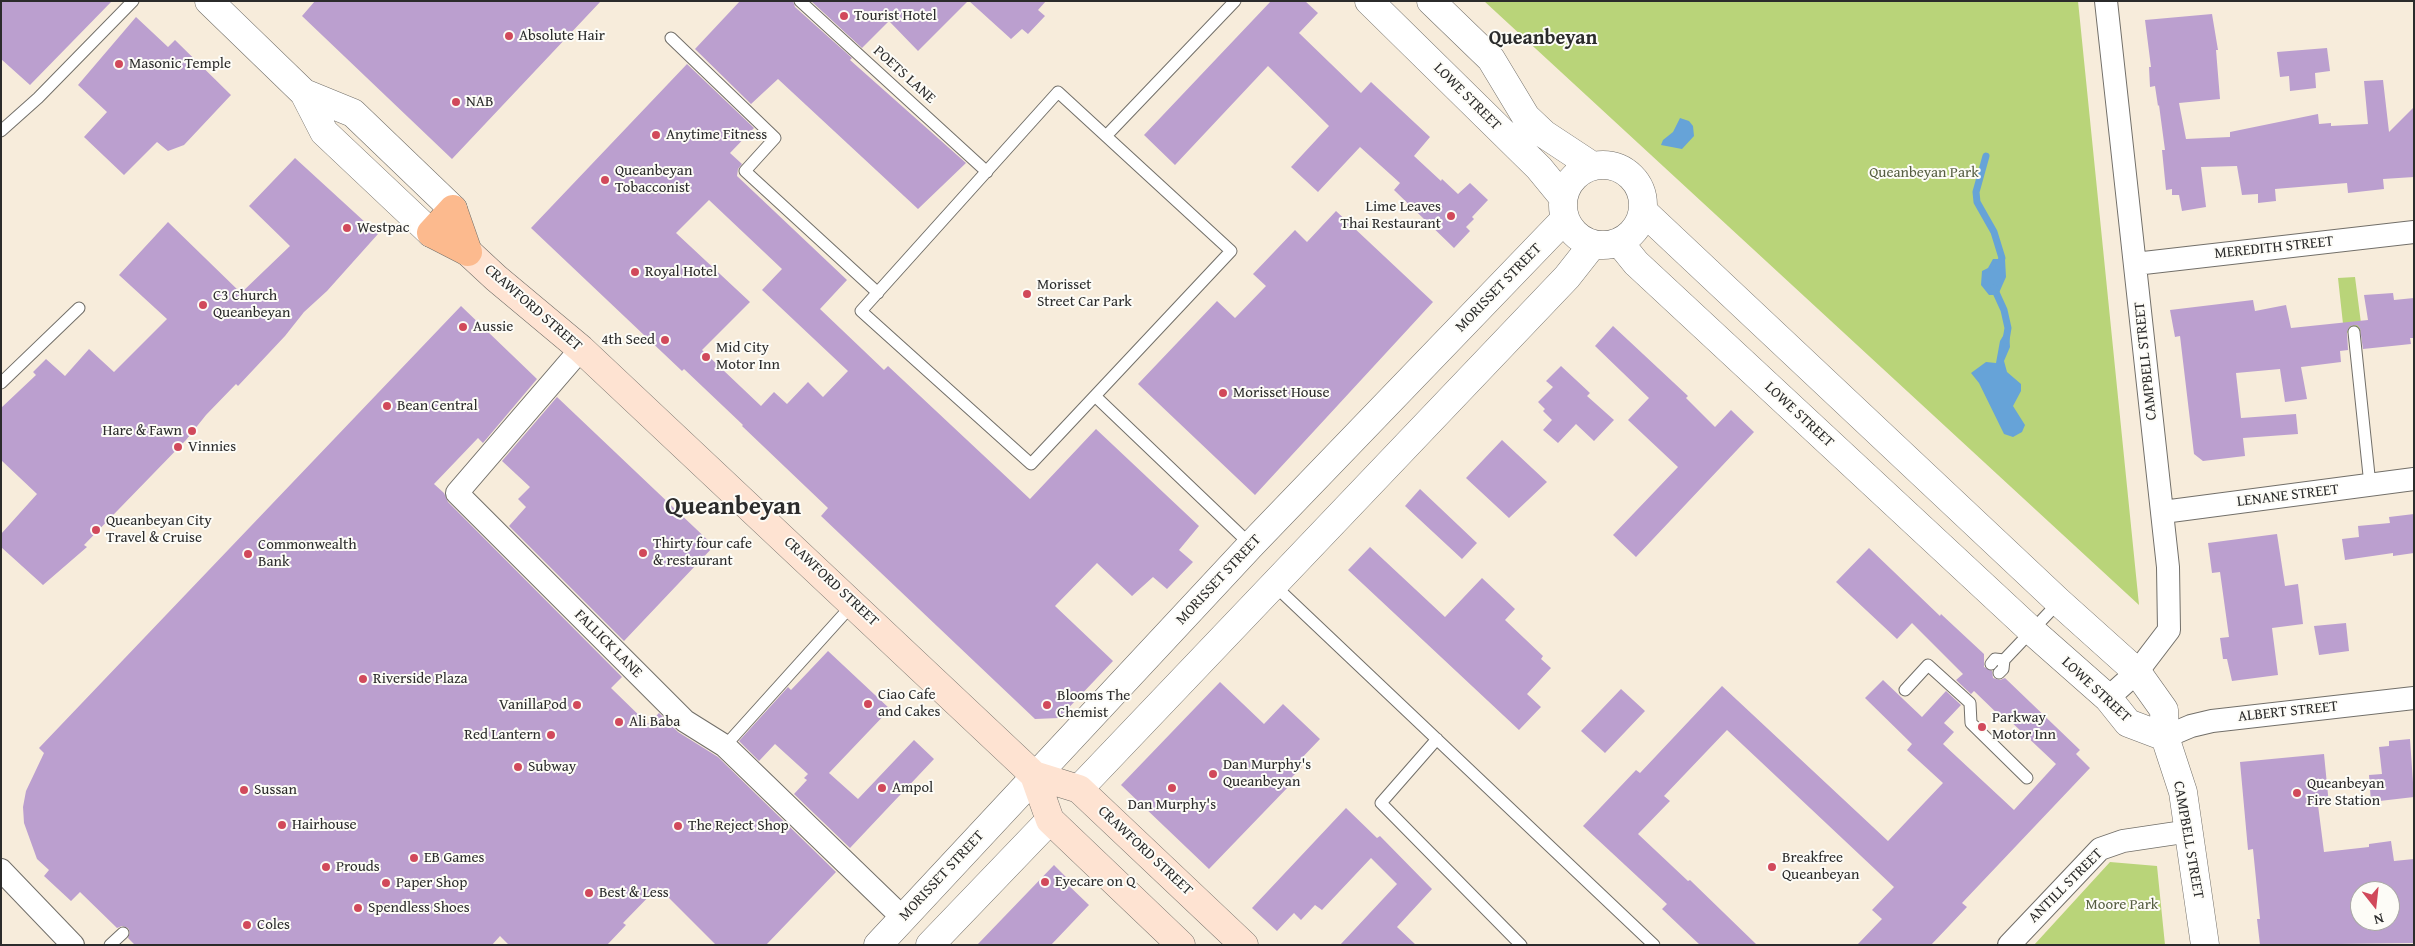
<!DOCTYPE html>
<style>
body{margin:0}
#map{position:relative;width:2415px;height:946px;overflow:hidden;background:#f7ecdb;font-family:"Gentium Book Plus",serif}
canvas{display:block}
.frame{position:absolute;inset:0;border:2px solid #2b2b2b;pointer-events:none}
.north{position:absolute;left:2350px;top:881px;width:50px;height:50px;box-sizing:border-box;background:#fdfcf7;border:1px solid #a9a8a5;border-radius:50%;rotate:164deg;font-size:14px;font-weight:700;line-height:20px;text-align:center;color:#2b2b2b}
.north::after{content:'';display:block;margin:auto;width:18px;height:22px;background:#d1495b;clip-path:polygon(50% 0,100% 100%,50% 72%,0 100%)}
</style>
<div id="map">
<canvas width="2415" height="946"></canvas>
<div class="frame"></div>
<div class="north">N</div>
</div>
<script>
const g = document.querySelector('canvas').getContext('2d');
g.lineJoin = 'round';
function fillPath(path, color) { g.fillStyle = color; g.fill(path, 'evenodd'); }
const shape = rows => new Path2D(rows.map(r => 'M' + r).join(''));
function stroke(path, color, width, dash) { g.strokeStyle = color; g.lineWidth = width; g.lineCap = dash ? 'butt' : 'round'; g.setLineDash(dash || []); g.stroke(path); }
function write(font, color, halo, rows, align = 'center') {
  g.font = font + ' "Gentium Book Plus",serif'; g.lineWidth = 4; g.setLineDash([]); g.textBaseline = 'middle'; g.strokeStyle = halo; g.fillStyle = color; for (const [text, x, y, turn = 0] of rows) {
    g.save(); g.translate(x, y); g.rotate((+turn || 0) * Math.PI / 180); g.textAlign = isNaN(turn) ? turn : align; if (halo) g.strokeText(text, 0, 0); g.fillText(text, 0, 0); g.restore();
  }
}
const green = shape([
 [1484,1,2078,1,2139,605],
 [2355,277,2362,331,2344,333,2338,278],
 [2110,862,2157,866,2165,945,2034,945]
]);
const water = shape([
 [1680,118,1689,121,1693,126,1694,136,1682,149,1661,145,1663,140,1673,132],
 [1993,259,2005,259,2006,277,1998,295,1989,295,1981,285,1982,271,1988,268],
 [2006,331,2009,332,2010,347,2004,361,2007,372,2021,384,2021,391,2013,406,2025,425,2022,432,2013,437,2004,434,1979,383,1971,373,1986,362,1996,363,2000,341]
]);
const stream = shape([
 [1986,156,1976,192,1977,202,1994,232,2002,258,1999,266],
 [1994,288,2004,310,2008,328,2006,340]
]);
const building = shape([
 [1,1,112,1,30,85,1,59],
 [315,1,601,1,452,159,302,16],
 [740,1,793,1,795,7,852,58,850,60,966,163,918,209,778,79,751,104,695,49],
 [811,1,968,1,918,51,889,21,862,48],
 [969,1,1046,1,1038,10,1045,16,1028,34,1022,29,1011,39],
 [1271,1,1305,1,1318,13,1299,33,1361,93,1371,82,1430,137,1414,156,1441,181,1442,179,1458,194,1470,183,1488,200,1472,217,1474,219,1466,227,1470,231,1454,248,1394,190,1400,183,1360,147,1318,192,1291,167,1329,126,1268,66,1175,165,1144,135],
 [2212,14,2218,50,2216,50,2220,99,2179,103,2186,139,2230,137,2230,132,2318,114,2319,124,2331,123,2331,126,2368,124,2364,81,2383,80,2389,132,2414,107,2414,177,2383,179,2384,189,2348,193,2347,183,2275,189,2276,201,2258,203,2258,194,2242,195,2237,166,2201,167,2206,207,2182,211,2179,195,2172,195,2172,189,2166,190,2162,150,2165,150,2159,105,2158,106,2155,86,2150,87,2149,67,2151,67,2145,20],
 [136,17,168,47,175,40,231,95,184,145,168,151,157,142,124,175,84,137,107,112,78,85],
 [2327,48,2330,71,2315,73,2316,88,2290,91,2289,76,2280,77,2277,52],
 [687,64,754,128,730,153,742,164,738,169,737,176,847,280,820,309,884,370,888,366,1030,499,1096,429,1199,526,1179,550,1193,562,1167,589,1153,577,1132,596,1097,563,1055,606,1113,661,1059,718,1035,719,821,516,828,508,742,426,743,425,684,369,682,371,531,228],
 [709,200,782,269,762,290,848,371,823,397,808,382,787,404,774,392,761,406,702,350,750,302,676,233],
 [295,158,378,234,327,291,304,312,285,336,238,386,236,384,206,415,186,440,84,545,87,547,43,585,1,547,1,534,37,494,1,460,1,408,36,375,33,372,46,359,65,376,89,349,114,372,167,319,119,275,168,222,241,293,290,246,249,206],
 [1336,211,1433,302,1255,495,1138,384,1217,301,1235,318,1266,286,1253,274,1295,230,1307,242],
 [2393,293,2394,300,2414,298,2414,338,2410,338,2411,344,2363,349,2360,328,2357,325,2350,326,2347,332,2348,350,2340,351,2341,362,2301,367,2307,399,2285,402,2280,369,2236,373,2241,418,2296,414,2298,434,2243,438,2245,456,2203,461,2194,454,2180,336,2175,337,2170,310,2253,300,2255,311,2286,305,2291,328,2368,320,2364,295],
 [461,306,537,379,483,443,478,438,434,484,444,493,448,502,622,677,611,688,648,724,659,713,678,732,718,757,836,872,766,945,716,945,658,887,623,923,626,925,607,945,509,945,500,936,492,945,135,945,128,938,130,932,128,928,122,926,117,928,80,892,71,901,44,876,49,870,37,859,24,823,23,807,26,791,44,753,39,748],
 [1613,326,1688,396,1686,398,1715,427,1731,410,1754,432,1636,557,1613,535,1678,467,1628,420,1649,398,1595,346],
 [1561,366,1590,393,1587,396,1614,420,1594,441,1576,424,1558,443,1543,430,1552,420,1543,411,1545,409,1538,402,1553,387,1546,381],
 [557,397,714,546,624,641,509,526,526,507,518,499,530,487,502,461],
 [1502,440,1547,482,1509,518,1466,478],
 [1420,489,1477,543,1462,559,1405,506],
 [2414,514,2414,553,2393,556,2393,553,2345,560,2342,539,2359,537,2358,526,2390,523,2389,517],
 [2277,534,2285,586,2298,584,2303,624,2272,628,2278,675,2232,681,2227,659,2223,659,2220,638,2229,637,2220,572,2212,573,2208,543],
 [1370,547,1445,617,1482,578,1515,609,1505,620,1543,656,1541,659,1551,668,1527,694,1541,707,1519,730,1348,570],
 [1869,548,1940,616,1941,614,1984,654,1984,667,1992,671,1993,678,2000,680,2005,678,2080,750,2076,754,2090,768,1962,903,1967,907,1931,945,1857,945,1882,919,1872,910,1894,887,1727,730,1664,796,1670,801,1638,834,1688,881,1690,880,1757,945,1700,945,1662,909,1667,904,1583,826,1636,770,1640,773,1722,686,1888,841,1943,783,1907,750,1912,744,1865,698,1883,680,1922,717,1946,691,1961,705,1944,723,1954,732,1943,744,2014,810,2056,764,2007,718,2004,720,1974,691,1971,694,1956,680,1963,674,1912,623,1897,639,1836,582],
 [2346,623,2349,651,2319,655,2314,626],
 [828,651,890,709,829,773,858,799,914,740,934,759,850,848,794,794,807,780,804,778,808,774,775,744,759,761,739,741,788,687,791,690],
 [1220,682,1264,724,1283,704,1320,739,1298,762,1302,767,1287,782,1290,785,1209,869,1121,785],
 [1621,689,1645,711,1605,753,1581,731],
 [2410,739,2414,797,2371,802,2369,775,2382,774,2379,747,2389,746,2389,741],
 [2324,754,2329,805,2318,805,2324,852,2369,847,2369,844,2391,841,2394,861,2414,859,2414,943,2260,945,2257,919,2260,919,2253,849,2248,850,2240,762],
 [2360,891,2390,891,2390,921,2360,921],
 [1346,808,1377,838,1380,836,1432,889,1397,927,1416,945,1340,945,1397,884,1371,858,1322,910,1315,905,1301,920,1294,913,1277,931,1252,908],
 [1054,865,1067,878,1064,881,1089,905,1051,945,977,945]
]);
const service = shape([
 [800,1,987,172],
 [671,38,775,138,745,171,878,293],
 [1058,92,1231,251,1031,464,861,311,1058,92],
 [1,131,38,98,133,1],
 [1106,136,1235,1],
 [2354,332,2370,485],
 [1,383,79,308],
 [1095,396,1251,545],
 [1274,585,1654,945],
 [2004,660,2059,602],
 [1991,664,1995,659,2004,660,2003,669,1999,673],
 [1905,690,1928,665,1970,703,1971,723,2027,778],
 [1437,739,1381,803,1521,945],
 [725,746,853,604],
 [110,945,123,933]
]);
const minor = shape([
 [2106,1,2168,567,2169,630,2137,672,2108,698],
 [2135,264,2414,232],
 [581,349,457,493,685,721,725,746,903,918],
 [2163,512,2414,479],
 [2165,737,2191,726,2212,721,2414,698],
 [1,870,73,945],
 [2009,945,2100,849,2123,841,2190,831]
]);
const tertiary = shape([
 [209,1,304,93,324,132,431,233],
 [1369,1,1539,168,1562,196],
 [1431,1,1491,59,1526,117,1544,134,1591,165],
 [304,93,353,113,453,209],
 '1563 205a40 40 0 1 1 80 0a40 40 0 1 1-80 0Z',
 [1643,211,2059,602,2137,672,2164,710,2165,737,2183,792,2205,945],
 [1619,242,1636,263,2032,631,2108,698,2128,723,2165,737],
 [1079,789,1567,277,1593,244],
 [878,945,1251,545,1564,220],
 [930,945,1050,820]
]);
const secondary = shape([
 [468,252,496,278,581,349,1034,775,1079,789,1244,945],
 [1034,775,1050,820,1181,945]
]);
const trunk = shape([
 [453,209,468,252,431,233,453,209]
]);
const markers = [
 [844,16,5,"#d1495b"],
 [509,36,5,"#d1495b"],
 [119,64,5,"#d1495b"],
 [456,102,5,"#d1495b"],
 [656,135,5,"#d1495b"],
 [605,180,5,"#d1495b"],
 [1451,216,5,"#d1495b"],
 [347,228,5,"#d1495b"],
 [635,272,5,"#d1495b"],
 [1027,294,5,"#d1495b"],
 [203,305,5,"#d1495b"],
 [463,327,5,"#d1495b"],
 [665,340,5,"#d1495b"],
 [706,357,5,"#d1495b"],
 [1223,393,5,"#d1495b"],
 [387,406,5,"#d1495b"],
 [192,431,5,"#d1495b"],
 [178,447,5,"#d1495b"],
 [96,530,5,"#d1495b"],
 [643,553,5,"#d1495b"],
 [248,554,5,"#d1495b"],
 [363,679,5,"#d1495b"],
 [868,704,5,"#d1495b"],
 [577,705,5,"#d1495b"],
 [1047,705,5,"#d1495b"],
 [619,722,5,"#d1495b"],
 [1982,727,5,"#d1495b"],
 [551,735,5,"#d1495b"],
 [518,767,5,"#d1495b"],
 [1213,774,5,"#d1495b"],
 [882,788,5,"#d1495b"],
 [1172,788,5,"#d1495b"],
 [244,790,5,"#d1495b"],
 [2297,793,5,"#d1495b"],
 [282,825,5,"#d1495b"],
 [678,826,5,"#d1495b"],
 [414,858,5,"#d1495b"],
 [326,867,5,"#d1495b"],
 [1772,867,5,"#d1495b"],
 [1045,882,5,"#d1495b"],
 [386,883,5,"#d1495b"],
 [589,893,5,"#d1495b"],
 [358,908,5,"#d1495b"],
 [247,925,5,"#d1495b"]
];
const poiNames = [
 ["Tourist Hotel",854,16],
 ["Absolute Hair",519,36],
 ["Masonic Temple",129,64],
 ["NAB",466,102],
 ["Anytime Fitness",666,135],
 ["Queanbeyan",615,171],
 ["Tobacconist",615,188],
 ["Lime Leaves",1441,207,"right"],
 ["Thai Restaurant",1441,224,"right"],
 ["Westpac",357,228],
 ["Royal Hotel",645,272],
 ["Morisset",1037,285],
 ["Street Car Park",1037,302],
 ["C3 Church",213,296],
 ["Queanbeyan",213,313],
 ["Aussie",473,327],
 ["4th Seed",655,340,"right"],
 ["Mid City",716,348],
 ["Motor Inn",716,365],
 ["Morisset House",1233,393],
 ["Bean Central",397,406],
 ["Hare & Fawn",182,431,"right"],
 ["Vinnies",188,447],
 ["Queanbeyan City",106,521],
 ["Travel & Cruise",106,538],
 ["Thirty four cafe",653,544],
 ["& restaurant",653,561],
 ["Commonwealth",258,545],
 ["Bank",258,562],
 ["Riverside Plaza",373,679],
 ["Ciao Cafe",878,695],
 ["and Cakes",878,712],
 ["Blooms The",1057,696],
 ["Chemist",1057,713],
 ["VanillaPod",567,705,"right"],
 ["Parkway",1992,718],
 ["Motor Inn",1992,735],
 ["Ali Baba",629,722],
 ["Red Lantern",541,735,"right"],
 ["Dan Murphy's",1223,765],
 ["Queanbeyan",1223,782],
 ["Subway",528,767],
 ["Queanbeyan",2307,784],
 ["Fire Station",2307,801],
 ["Ampol",892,788],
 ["Sussan",254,790],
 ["Dan Murphy's",1172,805,"center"],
 ["Hairhouse",292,825],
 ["The Reject Shop",688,826],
 ["EB Games",424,858],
 ["Breakfree",1782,858],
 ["Queanbeyan",1782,875],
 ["Prouds",336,867],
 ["Eyecare on Q",1055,882],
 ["Paper Shop",396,883],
 ["Best & Less",599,893],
 ["Spendless Shoes",368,908],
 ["Coles",257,925]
];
const streetNames = [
 ["POETS LANE",904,75,42],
 ["LOWE STREET",1467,97,45],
 ["MEREDITH STREET",2274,248,-6],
 ["MORISSET STREET",1499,288,-46],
 ["CRAWFORD STREET",533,308,41],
 ["CAMPBELL STREET",2146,361,-96],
 ["LOWE STREET",1799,415,43],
 ["LENANE STREET",2288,496,-7],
 ["MORISSET STREET",1219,580,-47],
 ["CRAWFORD STREET",831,582,43],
 ["FALLICK LANE",608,644,45],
 ["LOWE STREET",2096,690,43],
 ["ALBERT STREET",2288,712,-6],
 ["CAMPBELL STREET",2188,840,80],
 ["CRAWFORD STREET",1145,851,43],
 ["MORISSET STREET",942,876,-47],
 ["ANTILL STREET",2066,886,-45]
];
const parkNames = [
 ["Queanbeyan Park",1924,173],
 ["Moore Park",2122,905]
];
const districtNames = [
 ["Queanbeyan",1543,39]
];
const townNames = [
 ["Queanbeyan",733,508]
];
fillPath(green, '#b9d479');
fillPath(water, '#66a3d8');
stroke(stream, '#66a3d8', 7);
fillPath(building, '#bb9fcf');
stroke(service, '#726f69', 13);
stroke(minor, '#726f69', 24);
stroke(tertiary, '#726f69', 29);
stroke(secondary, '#726f69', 29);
stroke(trunk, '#726f69', 29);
stroke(service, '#fff', 11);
stroke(minor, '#fff', 22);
stroke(tertiary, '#fff', 28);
stroke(secondary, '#fee3d2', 28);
stroke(trunk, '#fcba8e', 28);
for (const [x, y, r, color] of markers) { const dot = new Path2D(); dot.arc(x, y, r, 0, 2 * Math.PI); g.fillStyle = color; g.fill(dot); stroke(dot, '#fdfcf7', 2); }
write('15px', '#2b2b2b', '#fdfcf7', poiNames, 'left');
write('15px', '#2b2b2b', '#fdfcf7', streetNames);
write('15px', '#565e42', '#fdfcf7', parkNames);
write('bold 20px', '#2b2b2b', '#fdfcf7', districtNames);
write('bold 25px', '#2b2b2b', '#fdfcf7', townNames);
</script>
